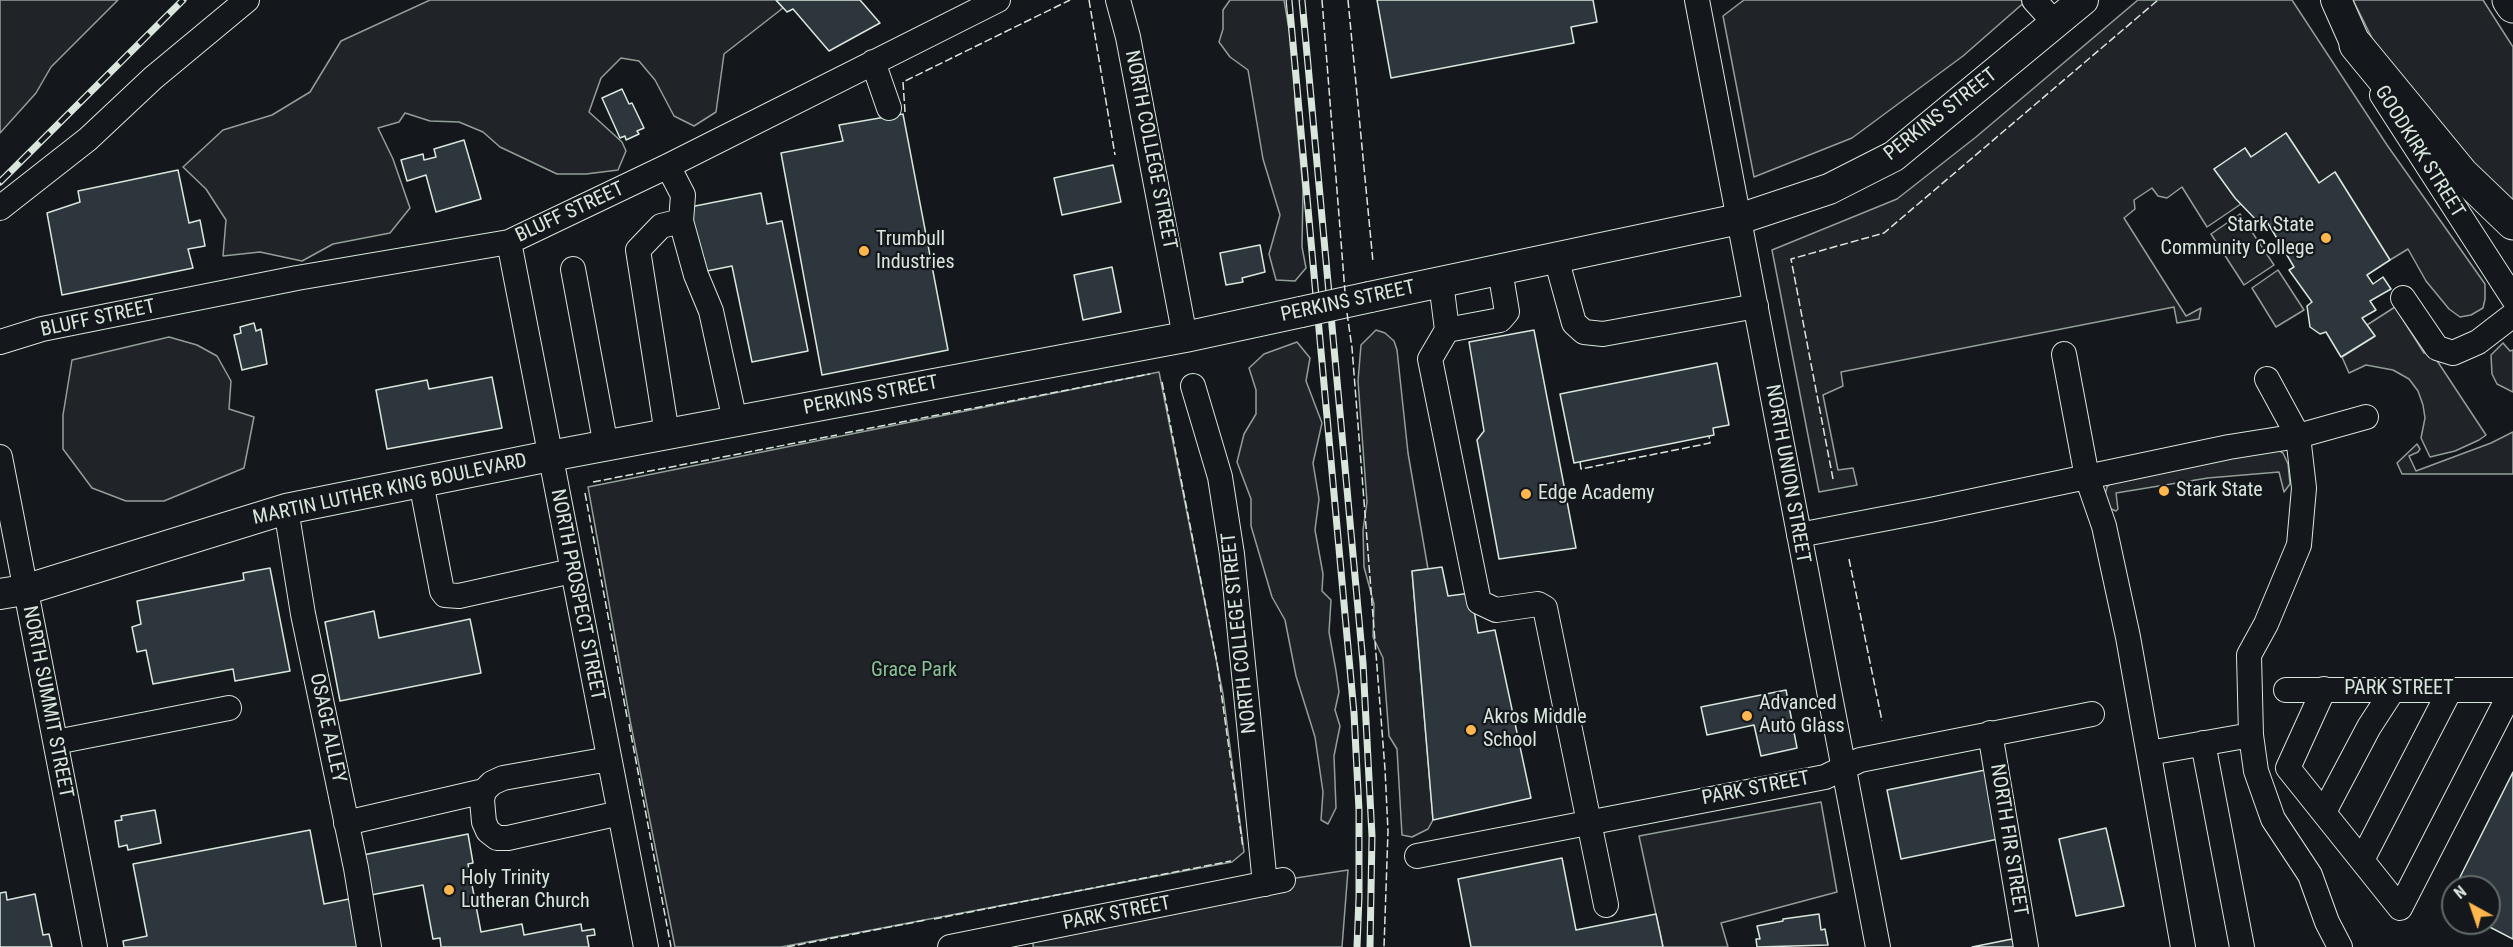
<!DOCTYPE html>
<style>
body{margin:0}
#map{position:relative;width:2513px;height:947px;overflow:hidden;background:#14181c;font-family:"Roboto Condensed",sans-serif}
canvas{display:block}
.north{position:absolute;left:2441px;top:875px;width:60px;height:60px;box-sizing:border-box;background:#14181c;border:2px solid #626a69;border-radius:50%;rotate:320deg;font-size:16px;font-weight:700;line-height:24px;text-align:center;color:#d8e6dc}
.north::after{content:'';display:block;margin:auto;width:21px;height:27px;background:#ffb74d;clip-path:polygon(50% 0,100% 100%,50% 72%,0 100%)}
</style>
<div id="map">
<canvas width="2513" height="947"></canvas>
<div class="north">N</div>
</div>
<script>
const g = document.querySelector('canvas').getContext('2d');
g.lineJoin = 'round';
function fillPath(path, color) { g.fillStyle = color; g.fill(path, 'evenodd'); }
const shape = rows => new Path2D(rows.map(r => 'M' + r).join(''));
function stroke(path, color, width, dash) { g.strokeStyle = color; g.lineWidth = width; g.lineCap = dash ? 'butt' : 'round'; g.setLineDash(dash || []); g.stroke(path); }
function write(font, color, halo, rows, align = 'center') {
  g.font = font + ' "Roboto Condensed",sans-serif'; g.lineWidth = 4.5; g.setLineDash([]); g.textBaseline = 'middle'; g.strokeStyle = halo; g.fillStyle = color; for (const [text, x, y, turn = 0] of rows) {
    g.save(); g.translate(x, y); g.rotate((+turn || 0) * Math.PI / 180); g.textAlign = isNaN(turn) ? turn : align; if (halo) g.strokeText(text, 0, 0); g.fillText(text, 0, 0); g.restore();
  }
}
const green = shape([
 [0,0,118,0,51,67,36,93,0,133,0,0],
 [430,0,776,0,783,8,724,54,716,112,694,126,674,116,655,80,639,61,621,58,601,78,589,112,622,142,626,151,618,170,586,174,557,174,500,147,483,132,459,122,430,121,405,113,399,122,378,128,393,159,410,208,390,233,333,244,302,261,260,252,223,256,226,220,206,189,183,167,223,130,272,115,310,92,341,41,430,0],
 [1230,0,1284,0,1294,58,1295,103,1303,189,1302,247,1306,268,1295,281,1276,280,1269,254,1280,215,1263,159,1248,70,1230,57,1219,42,1223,29,1223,10,1230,0],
 [1744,0,2027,0,1963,56,1852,138,1754,177,1723,16,1744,0],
 [2138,0,2292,0,2387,145,2485,284,2485,299,2483,308,2471,315,2460,317,2449,309,2426,281,2408,249,2390,260,2335,172,2319,183,2286,133,2251,157,2245,148,2214,169,2241,204,2207,227,2182,187,2167,198,2158,196,2152,188,2134,200,2135,209,2124,218,2186,316,2201,308,2199,319,2177,323,2174,307,1841,372,1843,386,1823,395,1838,470,1853,468,1857,485,1819,492,1772,250,1897,199,1976,137,2138,0],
 [2353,0,2483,0,2513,47,2513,206,2449,145,2376,46,2353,0],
 [2240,214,2274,265,2244,285,2211,234,2240,214],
 [2278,270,2304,310,2276,327,2252,288,2278,270],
 [2395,307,2424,353,2430,350,2486,435,2479,440,2455,451,2430,457,2421,438,2425,418,2423,405,2418,391,2409,379,2393,370,2366,365,2349,373,2342,357,2375,336,2367,325,2395,307],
 [1376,330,1385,333,1394,341,1397,350,1408,453,1428,569,1412,571,1433,820,1428,829,1412,837,1402,835,1397,749,1389,736,1383,658,1373,637,1374,604,1364,567,1363,530,1367,502,1358,381,1361,345,1376,330],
 [169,337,197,345,217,356,231,381,229,409,254,417,244,468,164,501,126,501,92,488,63,449,63,415,72,360,169,337],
 [1297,342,1310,358,1306,381,1322,423,1313,463,1319,499,1315,530,1323,574,1322,591,1331,600,1329,632,1336,671,1339,692,1335,710,1340,726,1334,756,1336,808,1328,824,1321,820,1323,792,1315,737,1296,676,1285,620,1272,597,1251,526,1251,499,1237,462,1244,434,1256,414,1256,390,1249,368,1264,354,1297,342],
 [2503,343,2510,351,2513,350,2513,392,2497,384,2492,374,2491,355,2503,343],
 [1159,372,1223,694,1244,852,1232,862,781,947,675,947,630,720,588,487,1159,372],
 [2513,432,2513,474,2402,474,2397,463,2417,444,2420,449,2418,452,2409,456,2416,471,2491,443,2513,432],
 [2278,450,2283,453,2288,464,2290,484,2284,492,2279,472,2208,478,2116,493,2118,509,2116,511,2109,508,2105,495,2107,487,2117,477,2278,450],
 [1821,802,1837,892,1721,923,1728,947,1663,947,1639,836,1821,802],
 [1348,870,1342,947,1033,947,1034,931,1283,880,1348,870]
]);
const building = shape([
 [776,0,860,0,880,23,829,51,793,9,787,12,776,0],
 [1377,0,1593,0,1597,22,1571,27,1574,43,1391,78,1377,0],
 [622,89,629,104,632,103,644,128,637,131,639,134,626,140,625,136,620,138,602,98,622,89],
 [903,114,948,350,822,375,781,153,843,141,839,125,903,114],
 [2286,133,2319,183,2335,172,2390,260,2367,275,2373,284,2383,277,2391,289,2370,301,2376,310,2362,318,2375,336,2341,357,2326,332,2320,334,2310,327,2307,306,2312,302,2289,270,2294,267,2266,220,2260,224,2235,198,2214,169,2245,148,2251,157,2286,133],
 [464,140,481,199,436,212,426,175,407,181,401,160,423,154,424,160,436,157,434,149,464,140],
 [1113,165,1121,202,1062,215,1054,178,1113,165],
 [178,170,189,223,200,220,205,246,188,249,193,268,62,295,47,213,80,202,78,191,178,170],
 [761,193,767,224,782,221,808,351,752,362,732,266,702,272,690,207,761,193],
 [1260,245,1265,272,1242,278,1243,282,1226,285,1220,253,1260,245],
 [1112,267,1121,312,1083,320,1074,275,1112,267],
 [254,323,256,331,261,329,267,364,242,370,234,335,241,333,240,327,254,323],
 [1534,330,1576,548,1499,559,1477,440,1484,431,1469,342,1534,330],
 [1717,363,1729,425,1713,428,1714,435,1574,463,1560,394,1717,363],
 [492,377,502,428,387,449,376,390,427,380,429,389,492,377],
 [1442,567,1448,596,1471,593,1478,633,1495,630,1531,798,1433,820,1412,571,1442,567],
 [270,568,290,671,235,681,233,669,153,684,146,650,137,652,132,627,141,624,137,601,244,580,243,573,270,568],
 [374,611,379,638,470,619,481,673,340,701,325,622,374,611],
 [1786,690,1797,748,1761,756,1754,725,1707,735,1701,707,1786,690],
 [1990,769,2003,838,1901,859,1887,790,1990,769],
 [2513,772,2513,939,2482,923,2489,923,2489,887,2455,887,2513,772],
 [155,810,161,843,128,850,127,845,119,847,115,821,122,820,121,816,155,810],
 [2106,828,2124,906,2076,916,2059,839,2106,828],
 [310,830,324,904,349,899,358,947,124,947,123,941,147,936,133,864,310,830],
 [468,834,473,863,468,864,481,932,522,924,524,935,581,924,582,931,594,929,595,935,587,936,589,947,441,947,440,938,433,939,423,885,371,895,363,855,468,834],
 [1562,858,1576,930,1656,914,1663,947,1471,947,1458,879,1562,858],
 [2453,890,2453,909,2446,905,2453,890],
 [6,892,7,900,35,894,43,935,49,934,52,947,0,947,0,893,6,892],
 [1819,914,1821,930,1825,929,1828,945,1757,947,1756,939,1760,939,1757,926,1783,921,1783,919,1819,914],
 [2012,939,2014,947,1972,947,2012,939]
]);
const minor = shape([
 [1118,0,1128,37,1185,337],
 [1697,0,1878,947],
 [2034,0,2055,23],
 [873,62,889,108],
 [2382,95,2513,298],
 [668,166,683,195,681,221],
 [0,208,88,139,153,78,247,0],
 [509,242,646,947],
 [1556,258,1574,323,1584,332,1603,334,1756,306],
 [573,269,606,446],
 [1441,282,1447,330,1430,359,1479,602,1496,610,1538,604,1545,608,1606,905],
 [2403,298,2437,348,2453,353,2478,342,2513,315],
 [1447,330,1500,320,1507,312,1500,270],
 [0,342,42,329,297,278,509,242,668,166,998,0],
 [2064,354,2087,477,2104,526,2128,637,2183,947],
 [2267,379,2298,436,2304,488,2299,545,2266,624,2249,655,2251,735,2256,771,2273,819,2310,875,2327,922,2340,947],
 [1193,386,1220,477,1232,554,1265,884],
 [667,434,638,250,661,226,681,221,696,275,711,311,735,421],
 [0,457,95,947],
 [421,482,442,591,445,595,459,596,572,571],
 [286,509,303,614,356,868,369,947],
 [1799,535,1930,510,2229,447,2298,436,2366,417],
 [2324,689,2288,768,2400,908,2512,690],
 [2286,690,2513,690],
 [1990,733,2026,947],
 [56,742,229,708],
 [2203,743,2242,947],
 [2149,753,2251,735],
 [609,759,503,778,492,783,484,791,482,800,484,822,488,831,497,838,508,838,620,813],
 [2324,812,2369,727,2393,690],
 [346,823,484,791],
 [1417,856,1825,777,1860,760,2092,714],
 [2362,860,2450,690],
 [950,947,1283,880]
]);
const major = shape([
 [2336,0,2356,45],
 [1370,297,1739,219,1829,189,1894,156,2083,0],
 [0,594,24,590,286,509,550,456,1185,337,1301,312]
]);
const highway = shape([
 [2509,0,2513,6],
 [2356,45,2462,174,2513,223]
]);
const rail = shape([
 [1289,0,1354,713,1359,810,1359,897,1357,947],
 [1302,0,1363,663,1372,836,1370,947],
 [0,182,183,0]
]);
const majorBridge = shape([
 [1301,312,1370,297]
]);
const fence = shape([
 [1089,0,1115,155],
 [1322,0,1345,292],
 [1348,0,1373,262],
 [905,112,903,82,1070,0],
 [1347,313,1352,348,1385,769,1388,831,1384,947],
 [1162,382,1217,663,1243,848],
 [845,433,1150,374],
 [1580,462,1581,469,1710,443,1709,436],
 [1833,479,1791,259,1884,233,2158,0],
 [593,482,837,435],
 [585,493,627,717],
 [1849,559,1882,721],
 [629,724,671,947],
 [934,919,1231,861],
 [787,947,926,920]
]);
const markers = [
 [2326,238,6,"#ffb74d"],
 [864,251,6,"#ffb74d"],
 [2164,491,6,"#ffb74d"],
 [1526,494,6,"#ffb74d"],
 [1747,716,6,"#ffb74d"],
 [1471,730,6,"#ffb74d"],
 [449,890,6,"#ffb74d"]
];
const streetNames = [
 ["PERKINS STREET",1941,115,-38],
 ["NORTH COLLEGE STREET",1150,150,79],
 ["GOODKIRK STREET",2419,152,58],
 ["BLUFF STREET",570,213,-25],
 ["PERKINS STREET",1348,302,-12],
 ["BLUFF STREET",98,319,-12],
 ["PERKINS STREET",871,396,-11],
 ["NORTH UNION STREET",1787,474,80],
 ["MARTIN LUTHER KING BOULEVARD",390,490,-12],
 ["NORTH PROSPECT STREET",577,595,79],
 ["NORTH COLLEGE STREET",1240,633,-96],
 ["PARK STREET",2399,689],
 ["NORTH SUMMIT STREET",47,702,79],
 ["OSAGE ALLEY",327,728,78],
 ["PARK STREET",1756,789,-11],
 ["NORTH FIR STREET",2008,840,81],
 ["PARK STREET",1117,914,-11]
];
const poiNames = [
 ["Stark State",2314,226,"right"],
 ["Community College",2314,249,"right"],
 ["Trumbull",876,240],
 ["Industries",876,263],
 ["Stark State",2176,491],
 ["Edge Academy",1538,494],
 ["Advanced",1759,704],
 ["Auto Glass",1759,727],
 ["Akros Middle",1483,718],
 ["School",1483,741],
 ["Holy Trinity",461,879],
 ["Lutheran Church",461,902]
];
const parkNames = [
 ["Grace Park",914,671]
];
fillPath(green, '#202428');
stroke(green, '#939e99', 1.5);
fillPath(building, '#2c363c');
stroke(building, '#d8e6dc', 1.5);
stroke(minor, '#d8e6dc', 26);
stroke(major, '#d8e6dc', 32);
stroke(highway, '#d8e6dc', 35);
stroke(minor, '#14181c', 24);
stroke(major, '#14181c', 30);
stroke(highway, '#14181c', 33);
stroke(rail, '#d8e6dc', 7);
stroke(rail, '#14181c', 4.5, [14]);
stroke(majorBridge, '#d8e6dc', 32, []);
stroke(majorBridge, '#14181c', 30);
stroke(fence, '#d8e6dc', 1.5, [8, 3]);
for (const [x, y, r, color] of markers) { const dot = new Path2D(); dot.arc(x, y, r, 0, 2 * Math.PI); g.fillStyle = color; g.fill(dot); stroke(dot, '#14181c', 2); }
write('20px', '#d8e6dc', '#14181c', streetNames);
write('20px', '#d8e6dc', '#14181c', poiNames, 'left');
write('20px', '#8ac095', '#14181c', parkNames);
</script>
